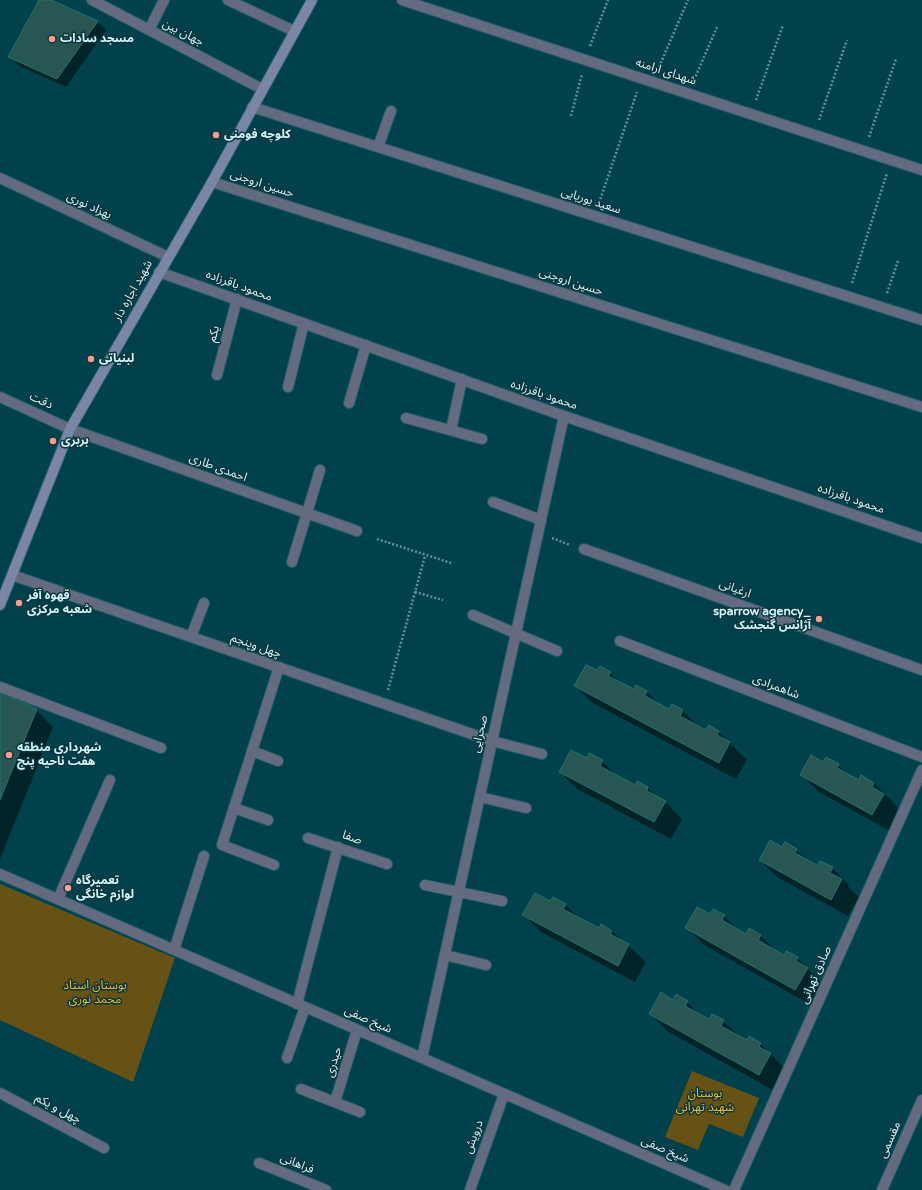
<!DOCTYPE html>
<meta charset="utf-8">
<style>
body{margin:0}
canvas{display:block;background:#00414b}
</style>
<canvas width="922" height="1190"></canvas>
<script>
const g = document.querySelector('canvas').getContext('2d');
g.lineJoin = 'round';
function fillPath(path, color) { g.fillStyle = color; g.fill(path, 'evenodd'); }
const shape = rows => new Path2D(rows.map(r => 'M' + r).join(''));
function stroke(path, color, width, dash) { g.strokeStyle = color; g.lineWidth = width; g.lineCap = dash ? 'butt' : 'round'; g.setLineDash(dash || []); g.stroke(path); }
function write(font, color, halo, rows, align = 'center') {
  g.font = font + ' "Varela Round","Noto Sans Arabic",sans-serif'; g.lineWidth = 3; g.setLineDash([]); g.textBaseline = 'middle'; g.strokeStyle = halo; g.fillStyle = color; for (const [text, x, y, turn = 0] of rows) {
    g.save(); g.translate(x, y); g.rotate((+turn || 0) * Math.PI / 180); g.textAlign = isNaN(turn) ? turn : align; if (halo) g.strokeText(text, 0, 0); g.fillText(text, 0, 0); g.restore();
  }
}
const green = shape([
 [0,884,175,958,133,1082,0,1020],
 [692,1071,759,1098,743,1137,709,1124,698,1150,665,1137]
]);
const shadow = shape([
 [40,0,48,0,97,21,106,30,66,87,19,66,10,56],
 [598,672,610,673,621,684,634,691,636,686,647,692,660,705,670,710,672,705,683,711,699,727,706,731,719,732,747,760,736,779,593,703,575,686],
 [0,694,36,710,53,727,0,859],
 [587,759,602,761,617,776,635,786,637,782,648,788,657,798,665,802,682,819,671,839,577,789,560,772],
 [824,763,838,765,850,776,859,782,874,783,891,800,901,812,890,831,819,792,802,775],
 [785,843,818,866,832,868,849,885,848,887,859,897,848,916,777,877,760,860,782,848],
 [553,898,566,905,581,920,599,930,612,931,646,962,635,982,541,932,524,915,551,903],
 [710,915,724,916,739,931,747,935,760,935,777,952,784,956,797,958,824,985,813,1006,704,945,687,928],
 [673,1001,687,1002,702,1017,710,1021,713,1015,723,1021,740,1037,747,1042,750,1038,761,1044,787,1071,776,1092,667,1031,650,1013]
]);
const building = shape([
 [39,0,51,0,98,21,57,79,8,57,39,0],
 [586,665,597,670,600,666,611,672,608,676,634,689,636,685,647,691,645,696,669,709,672,704,683,710,680,716,706,730,709,725,719,731,717,735,730,742,719,763,574,686,586,665],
 [0,693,37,709,0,800,0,693],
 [571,750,587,758,589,753,603,760,600,766,635,785,637,781,648,787,647,791,666,801,654,822,559,772,571,750],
 [811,755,823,762,826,757,839,764,837,768,859,780,861,775,874,783,872,787,884,794,872,815,800,775,811,755],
 [770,840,782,847,785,842,797,849,795,853,817,865,820,861,833,867,830,873,842,879,831,900,759,860,770,840],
 [535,893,550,901,553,897,566,904,563,909,599,928,601,924,612,931,610,934,629,944,618,966,522,915,535,893],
 [697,907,710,914,713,909,725,915,722,920,746,934,749,928,761,935,758,940,784,955,786,951,798,957,796,961,808,968,795,990,685,928,697,907],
 [661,992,673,1000,676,994,688,1001,685,1006,709,1019,712,1014,724,1020,721,1026,747,1040,749,1036,761,1043,759,1047,771,1053,759,1075,649,1014,661,992]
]);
const path = shape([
 [590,46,608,0],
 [659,67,688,0],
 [694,80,717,27],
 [756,100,783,25],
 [571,116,582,74],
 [819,120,847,40],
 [869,137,896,59],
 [599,203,637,92],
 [852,283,887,173],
 [887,293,898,261],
 [552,538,570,545],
 [377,539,451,563],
 [415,592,443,600],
 [388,690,425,556]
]);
const service = shape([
 [0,687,161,748],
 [274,865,222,845,279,667],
 [58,899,110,780],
 [297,1004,338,847]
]);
const minor = shape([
 [92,0,262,89],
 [228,0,294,31],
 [402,0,922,170],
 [149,30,164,0],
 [252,107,922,320],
 [378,147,391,111],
 [0,178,168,257],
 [212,182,922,407],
 [159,272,564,416,922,538],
 [217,375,237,299],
 [288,387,304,323],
 [0,397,70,429,357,531],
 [349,403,366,345],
 [406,418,482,439],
 [451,430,462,379],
 [493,502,541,520],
 [584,549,922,670],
 [292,562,320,470],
 [12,575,492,741,542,754],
 [473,615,557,651],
 [191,637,204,603],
 [620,641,922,757],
 [252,751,278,761],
 [480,797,526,808],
 [234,808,268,820],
 [308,838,387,864],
 [0,874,725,1190],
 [425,885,502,901],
 [174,950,204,856],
 [445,955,486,965],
 [287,1058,305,1007],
 [422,1058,564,416],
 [301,1089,360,1112],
 [0,1093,104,1148],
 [335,1102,357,1030],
 [259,1163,326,1190],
 [470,1190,504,1094],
 [734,1190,922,770],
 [882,1190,922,1100]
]);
const secondary = shape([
 [0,605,70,429,212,182,312,0]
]);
const markers = [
 [52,39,4,"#f59d8e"],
 [216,135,4,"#f59d8e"],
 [91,359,4,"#f59d8e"],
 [53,441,4,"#f59d8e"],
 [19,603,4,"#f59d8e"],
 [819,619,4,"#f59d8e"],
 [9,755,4,"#f59d8e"],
 [68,888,4,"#f59d8e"]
];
const streetNames = [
 ["جهان‌ بین",183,33,27],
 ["شهدای ارامنه",666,72,18],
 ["حسین اروجنی",262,184,18],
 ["سعید بوریایی",591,201,18],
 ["بهزاد نوری",89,206,25],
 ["حسین اروجنی",571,282,18],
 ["محمود باقرزاده",239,286,20],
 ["شهید اجاره دار",133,291,-61],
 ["یکم",214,334,-75],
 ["محمود باقرزاده",544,395,19],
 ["دقت",41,401,25],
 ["احمدی طاری",218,468,20],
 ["محمود باقرزاده",851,499,19],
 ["ارغیانی",735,589,20],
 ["چهل وپنجم",256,646,19],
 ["شاهمرادی",776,687,21],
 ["صحرایی",480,734,-77],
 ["صفا",352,838,19],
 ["صادق تهرانی",816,975,-66],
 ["شیخ صفی",368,1020,24],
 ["حیدری",334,1062,-73],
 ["چهل و یکم",58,1109,28],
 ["درویش",474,1137,-70],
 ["مقسمی",890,1140,-66],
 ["شیخ صفی",665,1150,23],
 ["فراهانی",297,1164,22]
];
const poiNames = [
 ["مسجد سادات",60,39],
 ["کلوچه فومنی",224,135],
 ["لبنیاتی",99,359],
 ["بربری",61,441],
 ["قهوه آفر",27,596],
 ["شعبه مرکزی",27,610],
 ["sparrow agency_",811,612,"right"],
 ["آژانس گنجشک",811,626,"right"],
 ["شهرداری منطقه",17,748],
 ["هفت ناحیه پنج",17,762],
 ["تعمیرگاه",76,881],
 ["لوازم خانگی",76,895]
];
const parkNames = [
 ["بوستان استاد",95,986],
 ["محمد نوری",95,1000],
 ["بوستان",705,1094],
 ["شهید تهرانی",705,1108]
];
fillPath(green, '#665214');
fillPath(shadow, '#0007');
fillPath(building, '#285653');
stroke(building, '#22736f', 1);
stroke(service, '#215e67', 12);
stroke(minor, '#215e67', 12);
stroke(secondary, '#215e67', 12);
stroke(path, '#5f939c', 2.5, [2, 2]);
stroke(service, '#646b80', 10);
stroke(minor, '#646b80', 10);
stroke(secondary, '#7b86a7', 10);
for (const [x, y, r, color] of markers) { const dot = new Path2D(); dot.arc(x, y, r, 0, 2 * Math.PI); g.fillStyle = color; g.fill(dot); stroke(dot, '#0c353c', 1.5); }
write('12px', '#d0f4fb', '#0c353c', streetNames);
write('bold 12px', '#d0f4fb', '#0c353c', poiNames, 'left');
write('12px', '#eabe2d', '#0c353c', parkNames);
</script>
